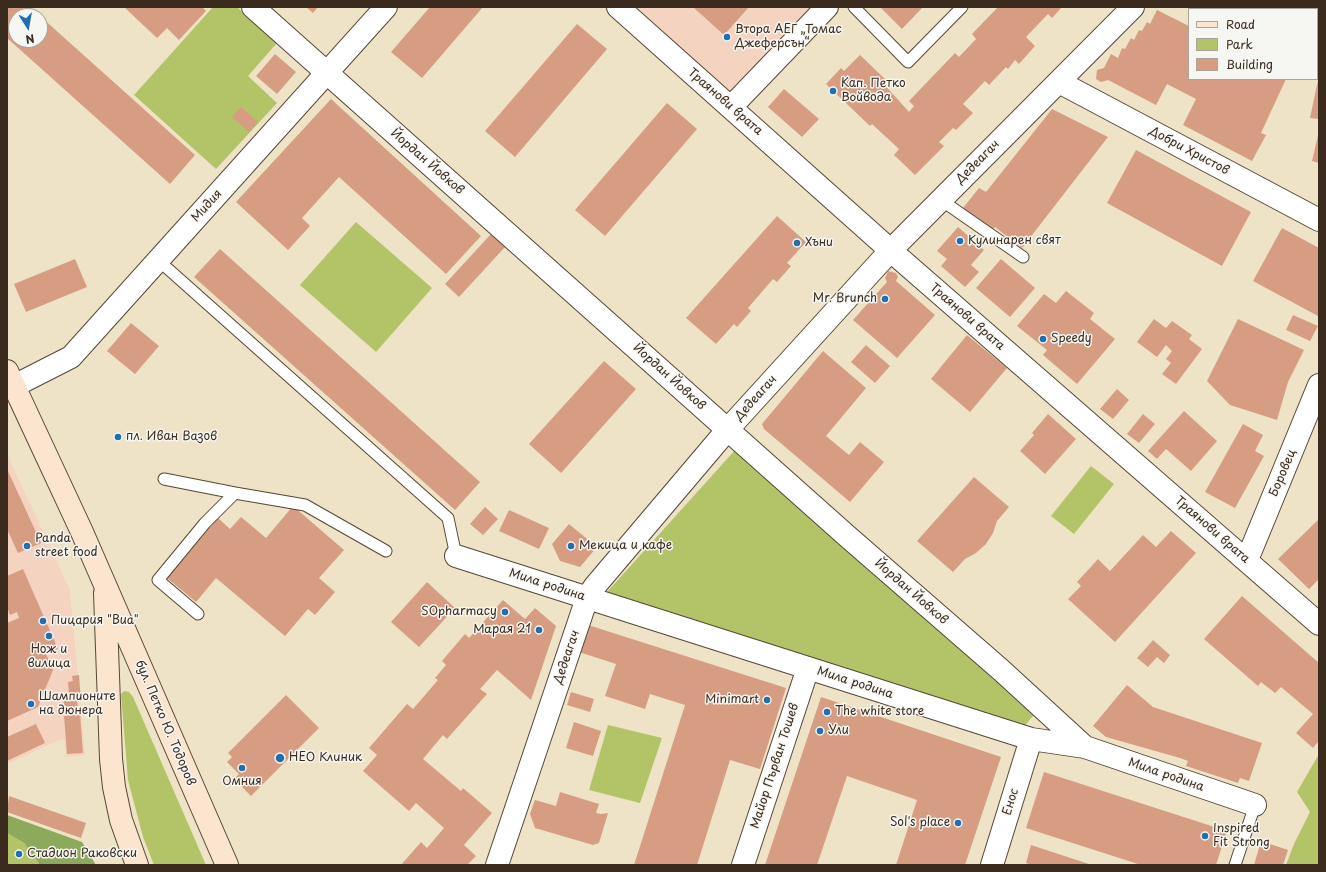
<!DOCTYPE html>
<meta charset="utf-8">
<style>
body{margin:0}
#map{position:relative;width:1326px;height:872px;overflow:hidden;background:#eee3c7;font-family:"Playpen Sans",sans-serif}
canvas{display:block}
.frame{position:absolute;inset:0;border:8px solid #3b2a1e;pointer-events:none}
.legend{position:absolute;left:1188px;top:8px;width:130px;height:72px;box-sizing:border-box;background:#f6f6f2;border:1px solid #aba49d;margin:0;padding:5px 7px;list-style:none;font-size:12px;color:#3b2a1e}
.legend li{display:flex;align-items:center;gap:8px;height:20px}
.legend b{width:20px;border:1px solid #aba49d}
.north{position:absolute;left:8px;top:8px;width:40px;height:40px;box-sizing:border-box;background:#f6f6f2;border:1px solid #aba49d;border-radius:50%;rotate:169deg;font-size:11px;font-weight:700;line-height:16px;text-align:center;color:#3b2a1e}
.north::after{content:'';display:block;margin:auto;width:14px;height:18px;background:#1f6fb2;clip-path:polygon(50% 0,100% 100%,50% 72%,0 100%)}
</style>
<div id="map">
<canvas width="1326" height="872"></canvas>
<div class="frame"></div>
<ul class="legend">
<li><b style="height:5px;background:#fbe5cf"></b>Road</li>
<li><b style="height:11px;background:#b2c467"></b>Park</li>
<li><b style="height:11px;background:#d79d82"></b>Building</li>
</ul>
<div class="north">N</div>
</div>
<script>
const g = document.querySelector('canvas').getContext('2d');
g.lineJoin = 'round';
function fillPath(path, color) { g.fillStyle = color; g.fill(path, 'evenodd'); }
const shape = rows => new Path2D(rows.map(r => 'M' + r).join(''));
function stroke(path, color, width, dash) { g.strokeStyle = color; g.lineWidth = width; g.lineCap = dash ? 'butt' : 'round'; g.setLineDash(dash || []); g.stroke(path); }
function write(font, color, halo, rows, align = 'center') {
  g.font = font + ' "Playpen Sans",sans-serif'; g.lineWidth = 3; g.setLineDash([]); g.textBaseline = 'middle'; g.strokeStyle = halo; g.fillStyle = color; for (const [text, x, y, turn = 0] of rows) {
    g.save(); g.translate(x, y); g.rotate((+turn || 0) * Math.PI / 180); g.textAlign = isNaN(turn) ? turn : align; if (halo) g.strokeText(text, 0, 0); g.fillText(text, 0, 0); g.restore();
  }
}
const built = shape([
 [637,7,812,7,729,92],
 [1204,7,1319,7,1319,45,1317,44,1317,9,1210,9],
 [7,454,70,590,85,755,66,757,64,738,7,764]
]);
const green = shape([
 [213,7,237,7,277,43,248,76,277,103,216,169,134,95],
 [356,222,432,288,376,352,300,285],
 [736,449,1036,712,1024,727,607,592],
 [1091,466,1114,484,1074,534,1051,516],
 [124,691,129,692,133,697,206,865,154,865,143,837,128,780,121,694],
 [608,725,662,738,640,803,589,790],
 [1319,754,1319,865,1286,865,1294,844,1310,812,1297,792],
 [7,833,24,843,40,865,7,865]
]);
const forest = shape([
 [7,815,82,842,96,865,40,865,24,843,7,833]
]);
const building = shape([
 [7,7,29,7,39,16,16,16,16,40,40,40,40,16,195,155,170,184,7,38],
 [124,7,202,7,206,11,179,40,167,28,157,38],
 [306,7,318,7,313,13],
 [430,7,483,7,422,78,391,52],
 [693,7,749,7,724,35],
 [880,7,923,7,902,29],
 [998,7,1062,7,1052,18,1048,14,1026,37,1035,46,1019,64,1015,60,1008,69,1006,67,989,85,985,81,963,104,973,113,956,130,953,128,939,142,944,146,915,175,894,155,899,149,872,124,870,126,826,84,841,68,844,71,860,55,886,80,883,83,909,112,914,106,909,101,955,53,959,57,976,39,972,34],
 [1260,7,1319,7,1319,26,1317,26,1317,9,1265,9],
 [1157,10,1189,26,1189,79,1286,79,1261,133,1266,135,1252,161,1183,125,1196,99,1167,84,1156,105,1108,80,1101,82,1096,79,1097,70,1104,68,1111,54,1118,58,1122,48,1125,49,1131,38,1134,40,1139,30,1142,31,1147,22,1150,24],
 [577,24,607,49,515,157,485,131],
 [275,54,296,72,277,94,256,76],
 [1318,80,1319,80,1319,119,1310,118],
 [784,89,819,119,802,137,768,107],
 [331,99,481,236,446,274,339,177,302,218,310,226,288,250,236,202],
 [667,103,697,129,605,236,575,210],
 [241,107,258,122,249,132,232,117],
 [1052,109,1108,137,1022,248,995,227,992,231,963,208,979,188,986,192],
 [1319,131,1319,163,1312,161],
 [1136,150,1251,212,1222,266,1107,203],
 [777,216,806,242,787,263,791,266,777,282,773,279,748,308,751,311,737,327,734,324,716,344,686,318],
 [958,227,984,250,971,265,979,272,965,287,941,266,947,259,937,251],
 [1282,228,1319,248,1318,316,1253,281],
 [491,234,505,247,459,297,445,284],
 [220,249,480,482,455,510,194,277],
 [75,259,87,287,26,312,14,284],
 [1001,259,1035,288,1010,317,976,288],
 [888,271,896,273,898,277,896,281,935,315,897,358,853,320,887,282,885,278],
 [1066,291,1094,313,1090,319,1115,339,1077,384,1043,355,1047,350,1017,326,1044,294,1056,303],
 [1293,315,1318,326,1310,341,1286,330],
 [1154,319,1166,328,1172,321,1192,335,1189,339,1202,349,1176,384,1162,374,1171,363,1166,359,1172,351,1166,345,1157,357,1137,342],
 [1238,319,1304,350,1288,382,1277,420,1230,405,1207,381],
 [131,323,159,346,135,374,107,351],
 [967,335,1007,368,970,412,931,379],
 [866,345,890,366,875,383,851,362],
 [823,351,866,388,826,436,849,455,860,442,884,462,850,502,764,429,762,424],
 [604,361,636,389,561,473,529,444],
 [1117,389,1129,400,1113,419,1100,409],
 [1184,411,1217,441,1191,471,1166,449,1157,459,1148,451],
 [1048,414,1076,439,1045,474,1020,451,1034,435,1032,433],
 [1143,414,1155,424,1139,443,1127,434],
 [1243,424,1263,435,1255,451,1264,456,1235,508,1205,492],
 [7,469,41,543,18,553,7,529],
 [974,477,1009,507,997,521,993,533,986,544,976,553,965,559,953,572,917,541],
 [293,506,344,550,319,578,335,592,315,615,308,609,285,636,216,578,196,602,167,578,218,518,230,529,241,517,266,538],
 [485,507,498,519,483,535,470,524],
 [509,510,549,528,539,549,499,531],
 [1319,519,1319,579,1309,589,1278,559],
 [569,524,597,547,580,567,560,561,552,544],
 [1171,531,1196,553,1115,642,1068,599,1081,586,1077,582,1098,559,1110,571,1143,535,1156,547],
 [23,569,58,649,46,654,53,670,38,707,7,721,7,623,19,618,17,612,10,615,7,607,7,576],
 [427,582,455,608,419,647,391,622],
 [1242,596,1319,663,1319,741,1313,748,1296,733,1313,714,1281,687,1275,693,1261,682,1258,686,1204,639],
 [503,600,525,619,535,608,556,626,531,700,497,670,480,689,487,694,447,739,443,735,423,759,461,791,463,788,492,813,464,845,476,856,467,865,401,865,421,842,427,848,444,828,416,803,409,811,363,771,377,755,369,748,407,704,413,709,438,680,435,678,446,665,442,661,465,634,469,638],
 [588,625,786,688,760,769,730,760,697,865,634,865,685,705,650,694,645,709,605,696,616,664,579,652],
 [1153,640,1170,655,1164,663,1157,657,1148,667,1137,658],
 [79,675,81,701,77,701,78,709,65,711,63,696,69,695,68,682,73,681,72,676],
 [1127,685,1153,707,1262,743,1249,781,1240,778,1238,783,1186,766,1188,761,1180,758,1106,737,1093,726],
 [571,692,594,699,590,712,567,705],
 [286,695,319,728,251,796,234,779,239,774,227,762,232,757,228,753],
 [821,697,1001,757,965,865,896,865,917,800,847,776,817,865,765,865],
 [80,714,83,753,67,754,64,716],
 [574,722,601,731,593,756,566,748],
 [36,724,45,743,7,761,7,737],
 [1044,772,1227,831,1216,865,1141,865,1026,828],
 [560,792,599,804,596,813,601,814,608,813,599,843,593,845,535,828,530,814,535,800,556,806],
 [9,796,86,823,81,838,7,812],
 [1261,841,1288,850,1283,865,1254,865],
 [1031,845,1092,865,1032,865,1026,863]
]);
const lane = shape([
 [854,7,908,62,962,7],
 [941,200,1023,257],
 [158,260,448,518,456,556],
 [164,479,235,493,205,523,158,580,198,614],
 [235,493,305,505,386,551],
 [1235,865,1255,805]
]);
const street = shape([
 [253,7,847,536,1001,670,1085,747],
 [618,7,898,257,1319,624],
 [1059,82,1319,220],
 [731,107,827,7],
 [14,386,71,357,386,7],
 [456,556,1031,739,1085,747,1255,805],
 [1247,560,1319,385],
 [497,865,587,598,595,586,728,429,891,250,1133,7],
 [743,865,808,668],
 [992,865,1031,739]
]);
const secondary = shape([
 [7,371,82,532,227,865],
 [105,593,111,759,114,787,121,820,137,865]
]);
const markers = [
 [727,37,4,"#1f6fb2"],
 [833,91,4,"#1f6fb2"],
 [960,241,4,"#1f6fb2"],
 [797,243,4,"#1f6fb2"],
 [885,299,4,"#1f6fb2"],
 [1043,339,4,"#1f6fb2"],
 [118,437,4,"#1f6fb2"],
 [27,546,4,"#1f6fb2"],
 [571,546,4,"#1f6fb2"],
 [505,612,4,"#1f6fb2"],
 [43,621,4,"#1f6fb2"],
 [539,630,4,"#1f6fb2"],
 [49,636,4,"#1f6fb2"],
 [767,700,4,"#1f6fb2"],
 [31,704,4,"#1f6fb2"],
 [827,712,4,"#1f6fb2"],
 [820,731,4,"#1f6fb2"],
 [280,758,5,"#1f6fb2"],
 [242,768,4,"#1f6fb2"],
 [958,823,4,"#1f6fb2"],
 [1205,836,4,"#1f6fb2"],
 [19,854,4,"#1f6fb2"]
];
const poiNames = [
 ["Втора АЕГ „Томас",735,30],
 ["Джеферсън“",735,44],
 ["Кап. Петко",841,84],
 ["Войвода",841,98],
 ["Кулинарен свят",968,241],
 ["Хъни",805,243],
 ["Mr. Brunch",877,299,"right"],
 ["Speedy",1051,339],
 ["пл. Иван Вазов",126,437],
 ["Panda",35,539],
 ["street food",35,553],
 ["Мекица и кафе",579,546],
 ["SOpharmacy",497,612,"right"],
 ["Пицария \"Виа\"",51,621],
 ["Марая 21",531,630,"right"],
 ["Нож и",49,650,"center"],
 ["вилица",49,664,"center"],
 ["Шампионите",39,697],
 ["на дюнера",39,711],
 ["Minimart",759,700,"right"],
 ["The white store",835,712],
 ["Ули",828,731],
 ["НЕО Клиник",289,758],
 ["Омния",242,782,"center"],
 ["Sol's place",950,823,"right"],
 ["Inspired",1213,829],
 ["Fit Strong",1213,843],
 ["Стадион Раковски",27,854]
];
const streetNames = [
 ["Траянови врата",725,102,41],
 ["Добри Христов",1189,151,28],
 ["Йордан Йовков",427,162,41],
 ["Дедеагач",978,162,-45],
 ["Мидия",207,206,-48],
 ["Траянови врата",967,317,41],
 ["Йордан Йовков",669,377,42],
 ["Дедеагач",756,398,-48],
 ["Боровец",1283,473,-67],
 ["Траянови врата",1212,530,41],
 ["Мила родина",547,585,18],
 ["Йордан Йовков",911,592,41],
 ["Дедеагач",567,657,-71],
 ["Мила родина",855,683,18],
 ["бул. Петко Ю. Тодоров",165,723,67],
 ["Майор Първан Тошев",775,766,-72],
 ["Мила родина",1166,775,19],
 ["Енос",1011,802,-72]
];
fillPath(built, '#f5d3c1');
fillPath(green, '#b2c467');
fillPath(forest, '#8daa5c');
fillPath(building, '#d79d82');
stroke(lane, '#564637', 13);
stroke(street, '#564637', 24);
stroke(secondary, '#564637', 24);
stroke(lane, '#fff', 11);
stroke(street, '#fff', 22);
stroke(secondary, '#fbe5cf', 22);
for (const [x, y, r, color] of markers) { const dot = new Path2D(); dot.arc(x, y, r, 0, 2 * Math.PI); g.fillStyle = color; g.fill(dot); stroke(dot, '#f6f6f2', 1.5); }
write('12px', '#3b2a1e', '#f6f6f2', poiNames, 'left');
write('12px', '#3b2a1e', '#f6f6f2', streetNames);
</script>
